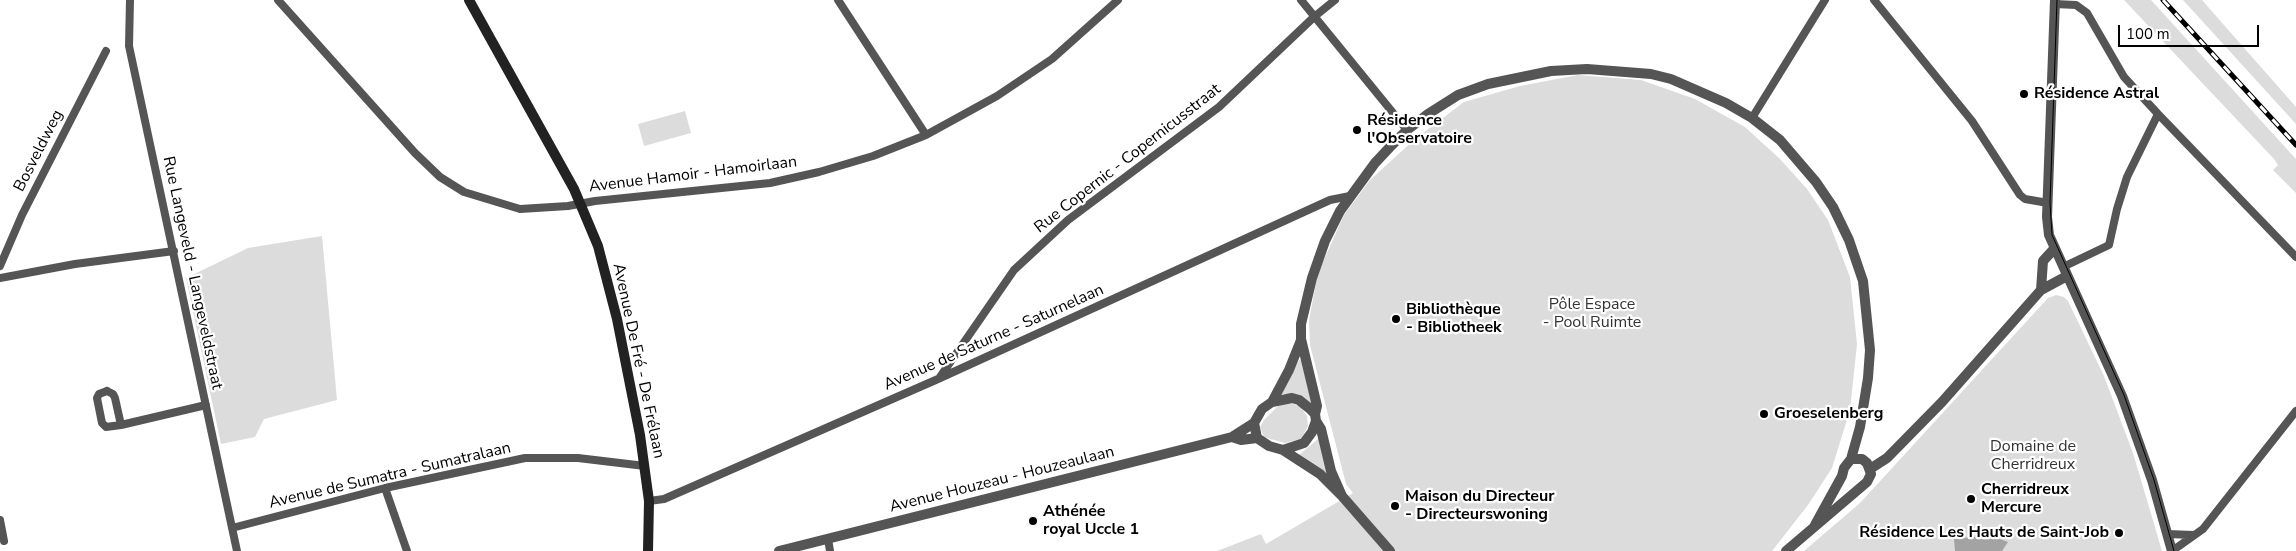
<!DOCTYPE html>
<meta charset="utf-8">
<style>
body{margin:0}
#map{position:relative;width:2296px;height:551px;overflow:hidden;background:#fff;font-family:"Nunito Sans",sans-serif}
canvas{display:block}
.scale{position:absolute;left:2118px;top:25px;width:141px;height:22px;box-sizing:border-box;border:2px solid #000;border-top:0;padding-left:6px;font-size:15px;line-height:18px;white-space:nowrap;color:#000;-webkit-text-stroke:4px #fff;paint-order:stroke}
</style>
<div id="map">
<canvas width="2296" height="551"></canvas>
<div class="scale">100 m</div>
</div>
<script>
const g = document.querySelector('canvas').getContext('2d');
g.lineJoin = 'round';
function fillPath(path, color) { g.fillStyle = color; g.fill(path, 'evenodd'); }
const shape = rows => new Path2D(rows.map(r => 'M' + r).join(''));
function stroke(path, color, width, dash) { g.strokeStyle = color; g.lineWidth = width; g.lineCap = dash ? 'butt' : 'round'; g.setLineDash(dash || []); g.stroke(path); }
function write(font, color, halo, rows, align = 'center') {
  g.font = font + ' "Nunito Sans",sans-serif'; g.lineWidth = 4.5; g.setLineDash([]); g.textBaseline = 'middle'; g.strokeStyle = halo; g.fillStyle = color; for (const [text, x, y, turn = 0] of rows) {
    g.save(); g.translate(x, y); g.rotate((+turn || 0) * Math.PI / 180); g.textAlign = isNaN(turn) ? turn : align; if (halo) g.strokeText(text, 0, 0); g.fillText(text, 0, 0); g.restore();
  }
}
const green = shape([
 [2124,0,2151,0,2296,159,2296,193,2273,170,2278,165,2274,159],
 [2183,0,2202,0,2296,107,2296,124],
 [1578,75,1641,80,1695,99,1745,127,1780,159,1807,189,1828,220,1850,277,1857,344,1850,410,1832,468,1808,505,1772,551,1217,551,1261,534,1266,544,1353,493,1346,484,1310,345,1309,320,1318,273,1344,215,1370,180,1415,139,1464,102,1520,86],
 [685,111,691,133,644,146,638,124],
 [322,236,337,400,264,419,255,437,221,444,186,278,248,248],
 [2056,295,2064,297,2068,301,2104,376,2133,453,2162,551,1804,551,1860,503,2048,298],
 [1302,359,1312,405,1292,394,1281,394,1299,360],
 [1291,403,1301,407,1307,416,1308,426,1301,439,1285,443,1264,437,1260,427,1264,420,1278,406],
 [1319,438,1327,473,1326,474,1299,455]
]);
const water = shape([
 [1989,535,2008,542,2002,551,1955,551,1954,539]
]);
const minor = shape([
 [130,0,129,46,237,551],
 [278,0,415,153,440,177,464,192,520,209,568,206,595,201,770,183,819,172,873,156,926,135,997,96,1052,59,1118,0],
 [838,0,926,135],
 [1301,0,1407,130],
 [1874,0,1972,121,2020,195,2025,199,2048,203],
 [2055,4,2076,5,2087,13,2124,77,2158,114,2296,257],
 [1752,118,1825,0],
 [0,266,22,215,106,51],
 [2063,267,2109,245,2117,209,2127,177,2158,114],
 [0,278,75,264,174,251],
 [940,377,1014,270,1068,220,1219,107,1314,17,1335,0],
 [107,391,113,394,115,398,121,425,106,427,102,423,97,398,99,394,107,391],
 [121,425,206,405],
 [385,488,407,551],
 [649,501,664,499,938,379,1330,200,1350,196],
 [0,520,4,541],
 [232,528,385,488,525,458,578,458,645,466],
 [2167,534,2194,535],
 [828,539,830,551],
 [2172,551,2203,529,2296,411]
]);
const tertiary = shape([
 [2055,0,2047,217,2049,235,2122,396,2152,480,2172,551],
 [2041,290,2043,261,2054,249],
 [1272,402,1289,370,1301,340],
 [1315,414,1317,406,1301,339,1301,324,1312,278,1325,241,1340,211,1375,163,1390,147,1407,130,1428,114,1458,95,1488,84,1551,71,1587,69,1651,74,1671,79,1726,103,1752,118,1780,140,1816,182,1833,207,1849,240,1863,281,1870,350,1868,378,1860,427,1851,459,1844,468,1842,476,1815,525],
 [1316,421,1321,429,1331,471,1342,496,1390,551],
 [1232,437,1241,440,1257,438],
 [1283,450,1304,443,1312,432,1316,421,1315,414,1309,408,1299,400,1292,398,1272,402,1262,409,1254,423,1257,438,1269,446,1283,450,1320,474,1342,496],
 [1870,469,1887,458,1942,402,2041,290,2067,276],
 [779,551,1232,437,1254,423],
 [1786,551,1867,482,1871,474,1867,463,1862,459,1851,459]
]);
const secondary = shape([
 [469,0,574,189,598,246,617,319,640,435,649,501,648,551]
]);
const tram = shape([
 [2057,0,2050,203,2052,235,2124,395,2154,480,2174,551]
]);
const rail = shape([
 [2163,0,2296,145]
]);
const markers = [
 [2024,94,5,"#000"],
 [1357,130,5,"#000"],
 [1396,319,5,"#000"],
 [1764,414,5,"#000"],
 [1971,499,5,"#000"],
 [1395,506,5,"#000"],
 [1033,521,5,"#000"],
 [2119,533,5,"#000"]
];
const poiNames = [
 ["Résidence Astral",2034,94],
 ["Résidence",1367,121],
 ["l'Observatoire",1367,139],
 ["Bibliothèque",1406,310],
 ["- Bibliotheek",1406,328],
 ["Groeselenberg",1774,414],
 ["Cherridreux",1981,490],
 ["Mercure",1981,508],
 ["Maison du Directeur",1405,497],
 ["- Directeurswoning",1405,515],
 ["Athénée",1043,512],
 ["royal Uccle 1",1043,530],
 ["Résidence Les Hauts de Saint-Job",2109,533,"right"]
];
const streetNames = [
 ["Bosveldweg",39,151,-63],
 ["Rue Copernic - Copernicusstraat",1128,159,-38],
 ["Avenue Hamoir - Hamoirlaan",693,175,-7],
 ["Rue Langeveld - Langeveldstraat",192,273,78],
 ["Avenue de Saturne - Saturnelaan",994,338,-24],
 ["Avenue De Fré - De Frélaan",638,361,78],
 ["Avenue de Sumatra - Sumatralaan",390,476,-13],
 ["Avenue Houzeau - Houzeaulaan",1002,480,-14]
];
const parkNames = [
 ["Pôle Espace",1592,305],
 ["- Pool Ruimte",1592,323],
 ["Domaine de",2033,447],
 ["Cherridreux",2033,465]
];
fillPath(green, '#dcdcdc');
fillPath(water, '#a3a3a3');
stroke(minor, '#555', 8);
stroke(tertiary, '#555', 10);
stroke(secondary, '#222', 10);
stroke(tram, '#000', 1);
stroke(rail, '#000', 5);
stroke(rail, '#fff', 3, [9]);
for (const [x, y, r, color] of markers) { const dot = new Path2D(); dot.arc(x, y, r, 0, 2 * Math.PI); g.fillStyle = color; g.fill(dot); stroke(dot, '#fff', 2); }
write('bold 16px', '#000', '#fff', poiNames, 'left');
write('16px', '#000', '#fff', streetNames);
write('16px', '#333', '#fff', parkNames);
</script>
